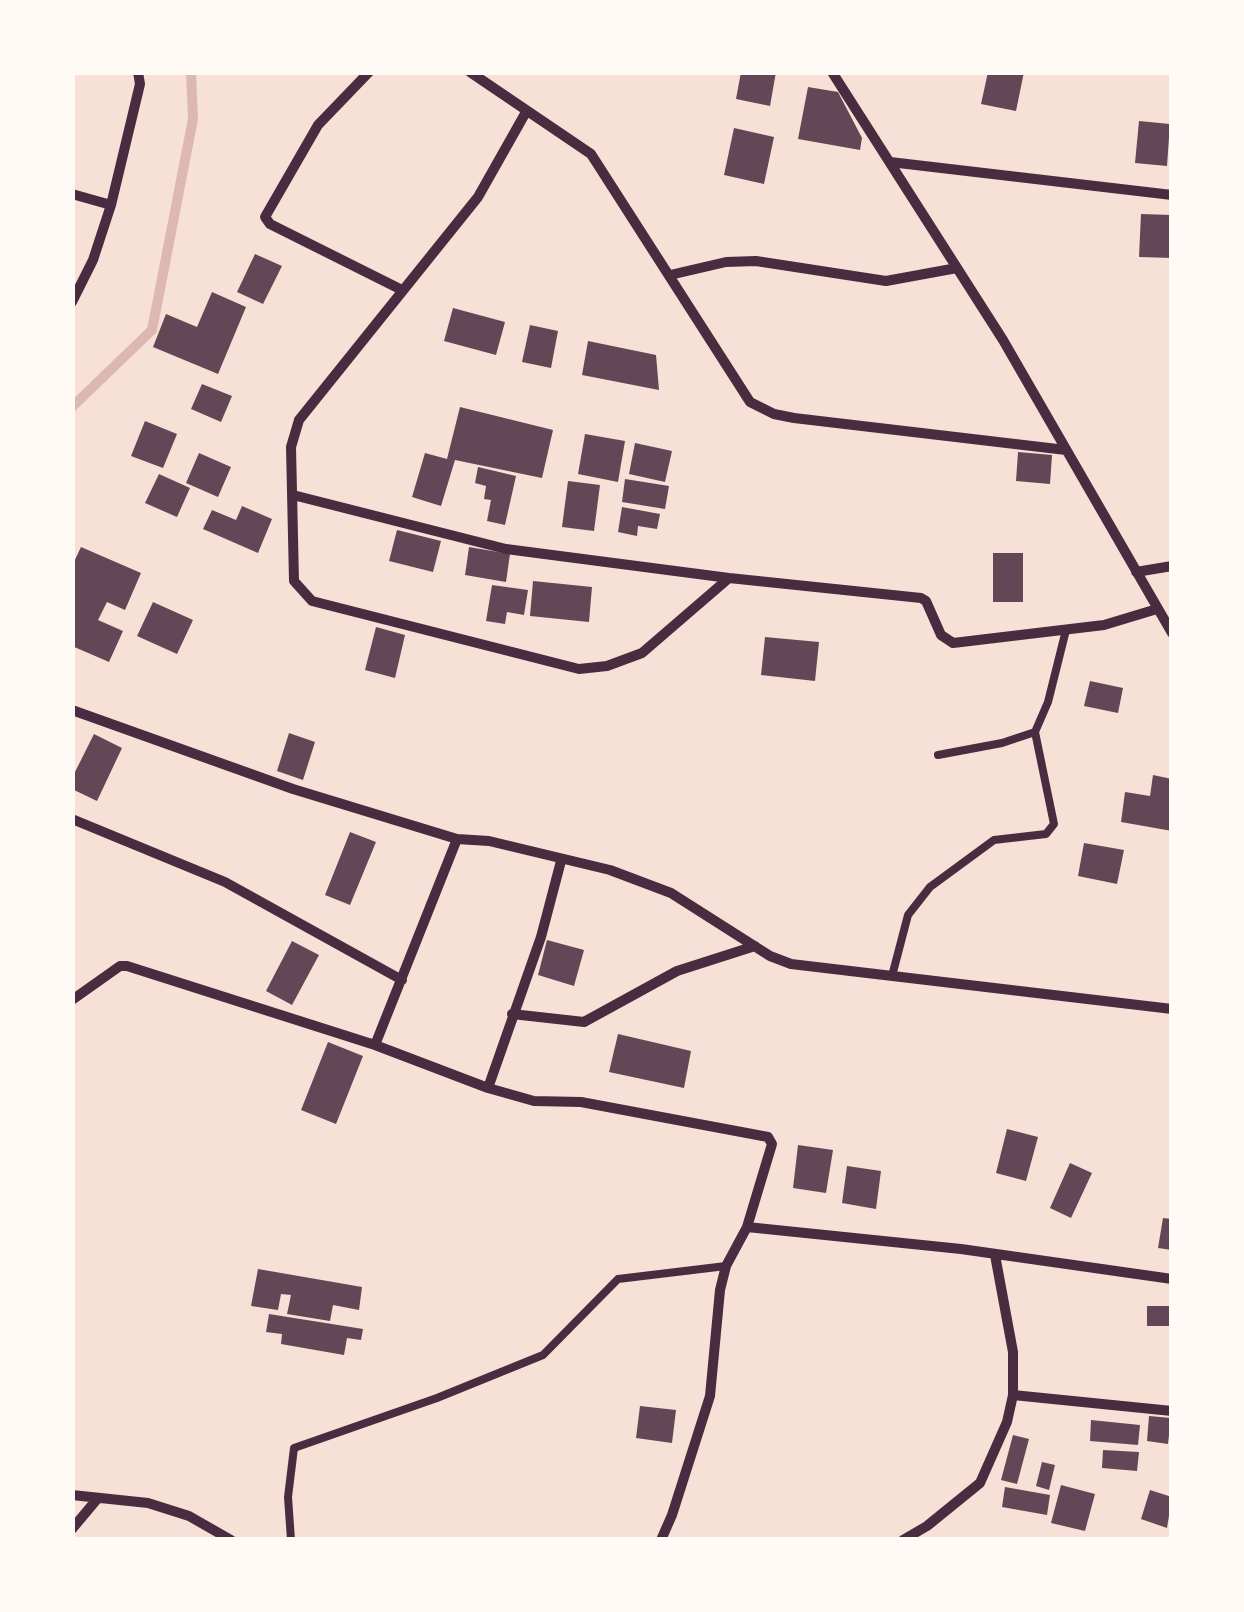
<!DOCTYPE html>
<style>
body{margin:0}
#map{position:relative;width:1244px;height:1612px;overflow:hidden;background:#f7e1d7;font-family:"Open Sans",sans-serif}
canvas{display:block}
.frame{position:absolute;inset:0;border:75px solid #fffaf5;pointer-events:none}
</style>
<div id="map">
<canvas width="1244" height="1612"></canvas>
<div class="frame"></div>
</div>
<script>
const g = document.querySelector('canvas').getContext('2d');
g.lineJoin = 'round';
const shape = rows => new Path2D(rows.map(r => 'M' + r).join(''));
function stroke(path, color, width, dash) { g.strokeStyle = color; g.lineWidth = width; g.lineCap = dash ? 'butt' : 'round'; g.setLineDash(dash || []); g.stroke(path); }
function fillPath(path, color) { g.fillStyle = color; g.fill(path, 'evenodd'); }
const stream = shape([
 [72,407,152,330,193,119,191,72]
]);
const building = shape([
 [741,72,776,72,770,106,736,99],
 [988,72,1024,72,1016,111,981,104],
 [808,87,838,92,862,138,860,150,798,139],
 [1139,121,1170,124,1167,166,1135,163],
 [734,128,774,137,764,184,724,175],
 [1141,214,1172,215,1172,258,1139,257],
 [255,254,282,266,263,304,237,292],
 [212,292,246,307,218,374,153,347,166,314,197,327],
 [453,308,505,322,496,355,444,341],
 [530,325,558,331,551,368,522,362],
 [588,341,656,355,659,390,582,375],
 [202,384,232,396,221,422,191,409],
 [460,407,553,430,542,478,455,460,441,506,412,497,425,453,447,459],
 [145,421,177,434,163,468,131,456],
 [585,434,625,441,618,482,578,474],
 [635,443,672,451,665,482,629,474],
 [1018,452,1052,455,1050,484,1016,481],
 [199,453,231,467,218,497,186,483],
 [478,467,516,476,505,525,487,521,491,500,484,499,486,486,475,483],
 [159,474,190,488,177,517,145,503],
 [625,479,669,486,665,509,622,502],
 [568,481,600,485,594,531,562,527],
 [242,506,272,519,258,553,203,529,212,510,236,520],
 [622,507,660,514,657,529,638,526,637,536,618,532],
 [397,530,441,541,433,572,389,561],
 [81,547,141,573,125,610,107,602,98,620,123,631,109,662,72,646,72,566],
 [469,547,510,554,506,582,465,575],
 [993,553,1023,553,1023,602,993,602],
 [533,581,592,587,589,622,530,616],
 [492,585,528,590,524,615,507,612,505,624,486,621],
 [153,602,193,620,177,654,137,636],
 [376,627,405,635,395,678,365,670],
 [765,637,819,642,815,681,761,675],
 [1090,681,1123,688,1118,713,1084,706],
 [289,733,315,742,303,780,277,771],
 [94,734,122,748,97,801,72,789,72,778],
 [1153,775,1172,779,1172,831,1121,822,1125,792,1150,796],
 [350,832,376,842,350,905,325,895],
 [1084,843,1124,850,1117,884,1078,876],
 [547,940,584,950,574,986,538,975],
 [292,941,319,955,292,1005,266,991],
 [618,1034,691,1051,684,1088,609,1072],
 [328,1042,363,1056,336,1124,301,1110],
 [1007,1129,1038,1137,1026,1181,996,1173],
 [798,1145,833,1150,826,1193,793,1188],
 [1070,1163,1092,1173,1071,1218,1050,1208],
 [847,1166,881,1171,876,1209,842,1203],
 [1163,1218,1172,1219,1172,1250,1158,1248],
 [258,1269,362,1287,359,1310,333,1305,330,1321,287,1314,291,1295,281,1294,278,1310,251,1306],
 [1147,1306,1172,1306,1172,1326,1147,1326],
 [269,1314,363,1329,361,1340,347,1338,344,1355,281,1344,282,1334,266,1332],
 [640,1406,676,1410,672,1443,636,1438],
 [1149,1416,1171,1418,1168,1444,1147,1441],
 [1091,1420,1140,1425,1138,1445,1090,1441],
 [1013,1435,1029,1439,1017,1484,1001,1480],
 [1103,1450,1139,1452,1137,1471,1102,1468],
 [1042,1462,1055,1465,1049,1490,1036,1486],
 [1061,1485,1095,1494,1085,1531,1051,1523],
 [1005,1487,1050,1495,1047,1515,1002,1507],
 [1150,1490,1172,1497,1167,1528,1141,1519]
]);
const service = shape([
 [938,755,1002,743,1035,732,1048,702,1066,630],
 [892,976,908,915,930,887,994,840,1046,834,1054,824,1035,732],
 [291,1540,288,1497,294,1448,437,1398,543,1355,618,1279,726,1266]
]);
const minor = shape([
 [369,72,318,125,265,217,270,224,402,290],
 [470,72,591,154,750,402,774,414,794,418,1066,450],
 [832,72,1003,340,1172,633],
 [526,112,478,197,299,420,291,447,294,581,312,601,579,669,607,666,642,653,729,578],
 [890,162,1172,195],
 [72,194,111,205],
 [670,275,726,262,756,261,886,281,957,268],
 [72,302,93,260,111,205,140,84,138,72],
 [293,495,506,549,729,578,921,598,926,601,941,635,953,643,1104,625,1157,609],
 [1136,572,1172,566],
 [72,710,293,789,457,839,489,841,610,870,671,893,770,956,791,964,1172,1009],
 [72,819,225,882,402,980],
 [72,1000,120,966,127,966,375,1045,488,1088,534,1101,581,1102,768,1137,772,1144,747,1227,726,1266,720,1290,710,1396,672,1515,661,1540],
 [512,1014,584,1022,677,971,755,946],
 [375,1045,457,839],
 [488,1088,541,937,561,861],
 [747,1227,961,1249,1172,1279],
 [1013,1395,1172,1411],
 [72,1495,148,1503,189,1516,231,1540],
 [72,1529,98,1498],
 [903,1540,927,1526,980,1483,1007,1422,1013,1395,1013,1352,995,1255]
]);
stroke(stream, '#dcb8b0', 10);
fillPath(building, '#644757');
stroke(service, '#4a2c40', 8);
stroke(minor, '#4a2c40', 10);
</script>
